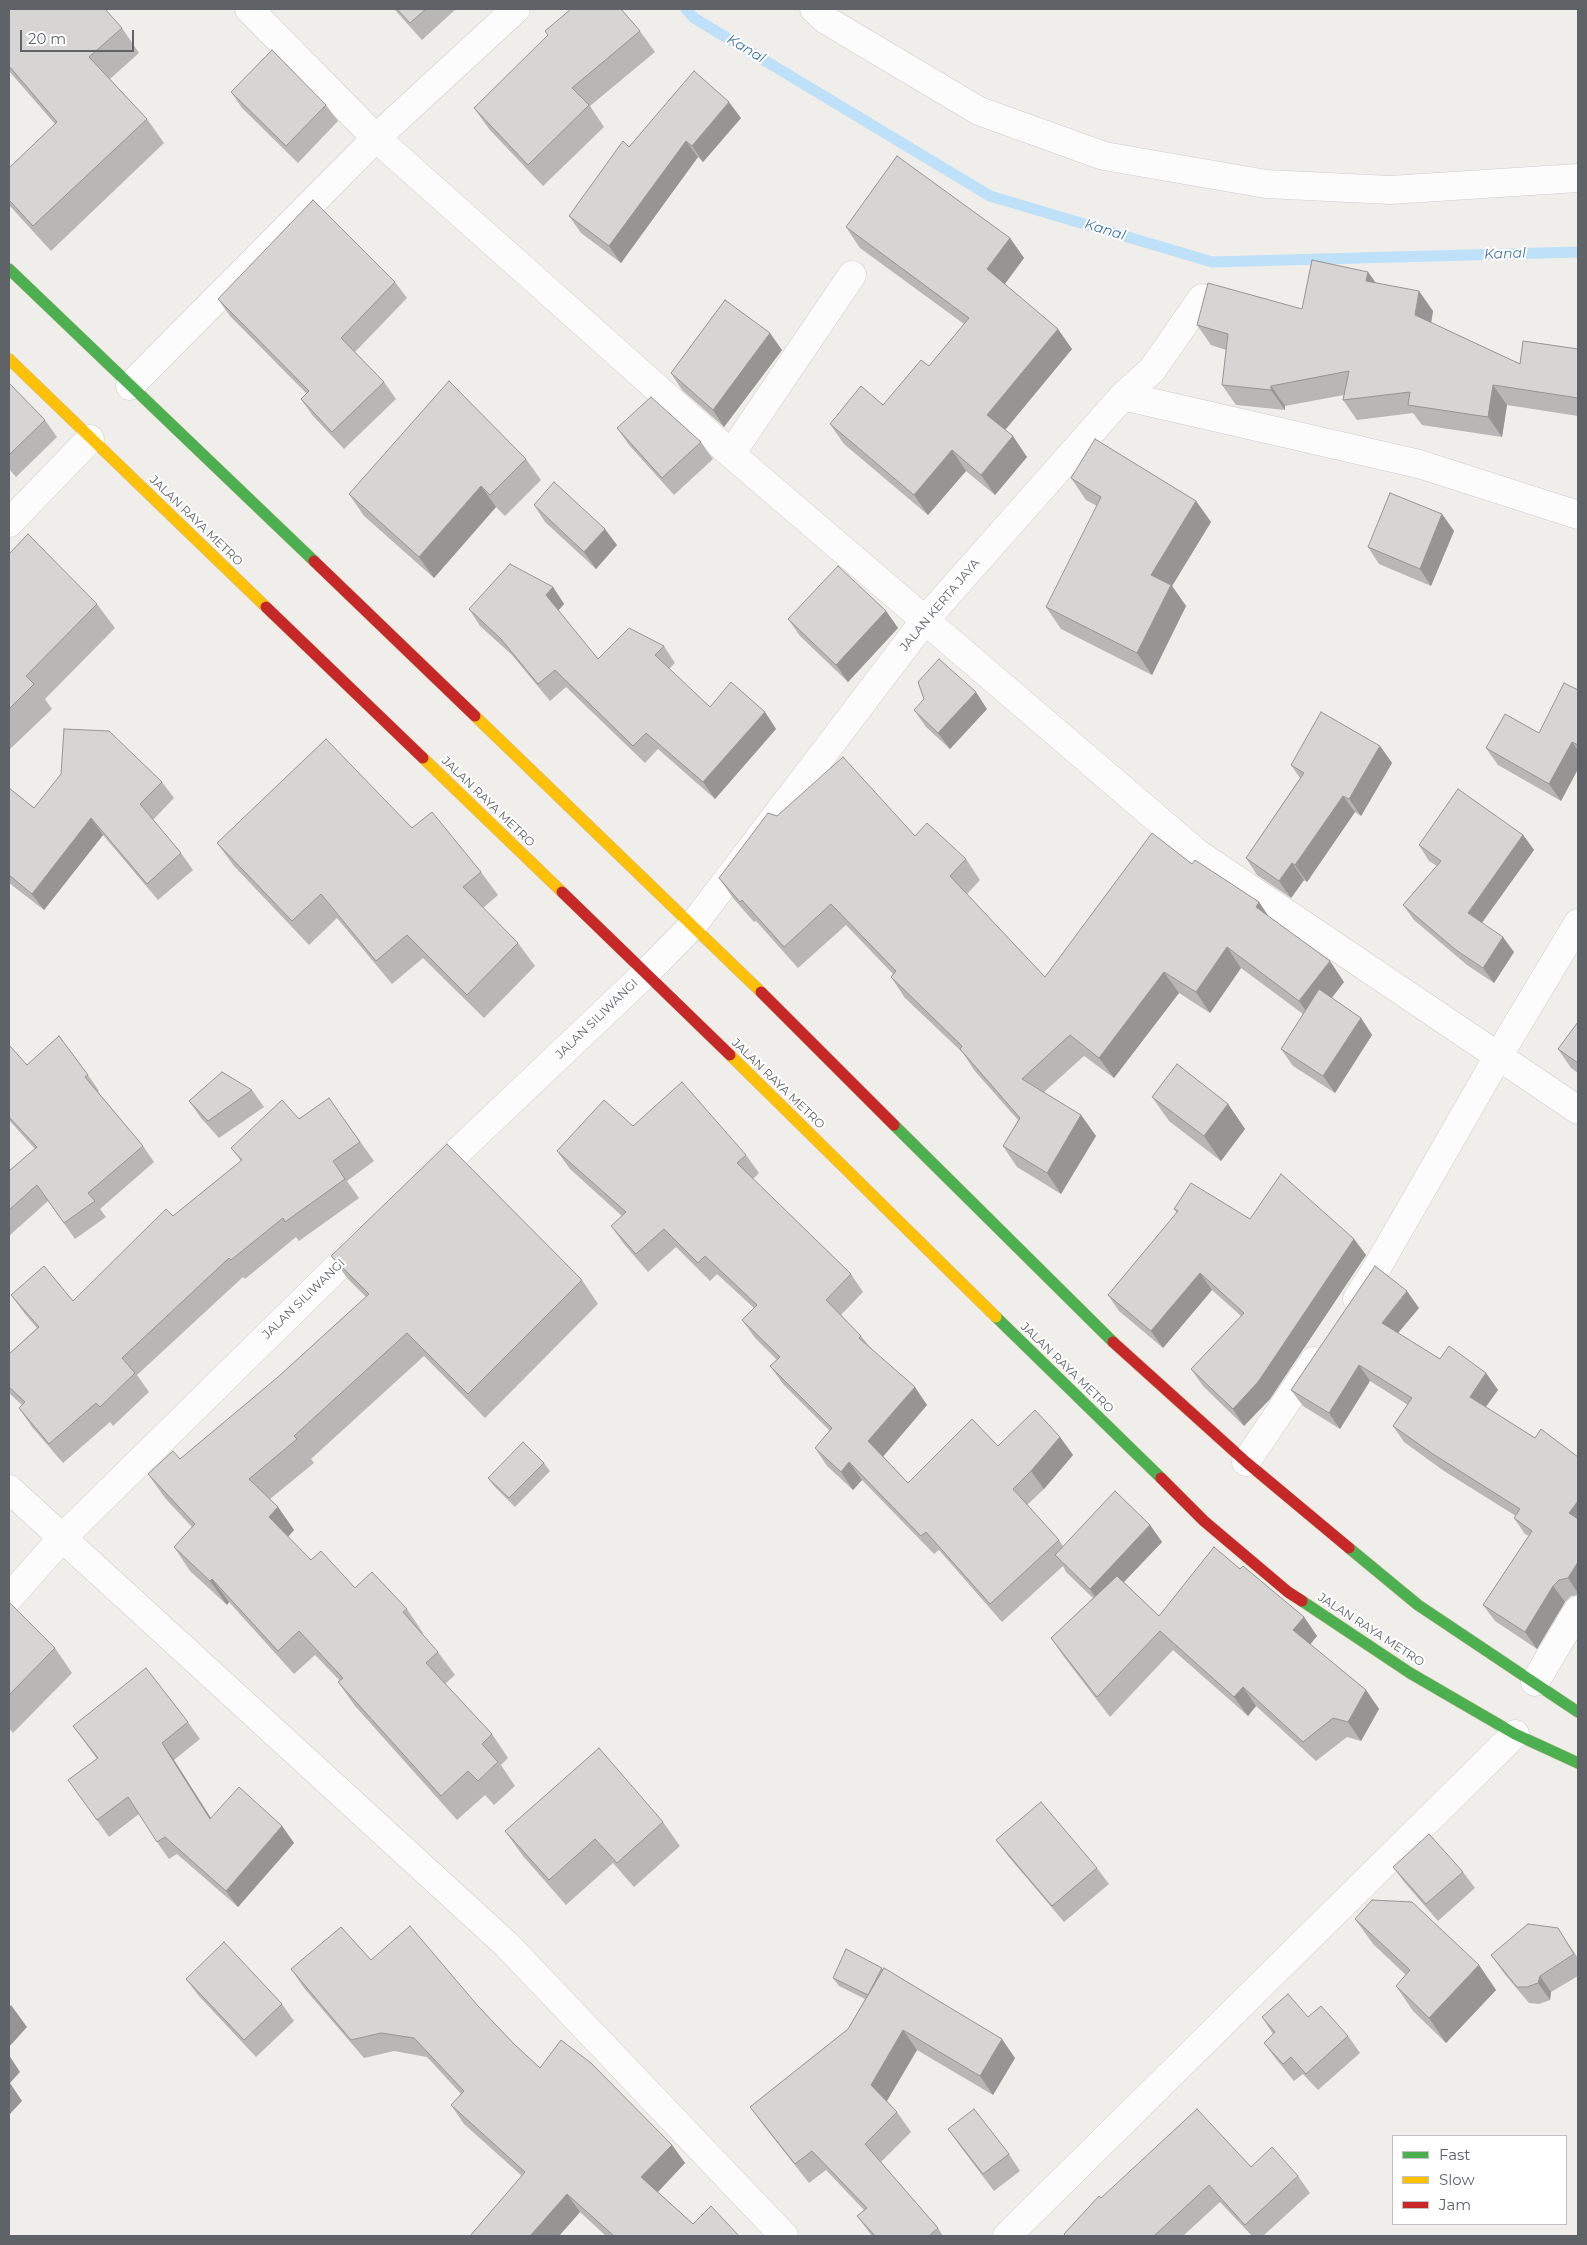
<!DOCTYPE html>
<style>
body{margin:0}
#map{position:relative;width:1587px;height:2245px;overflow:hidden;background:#efeeea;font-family:Montserrat,sans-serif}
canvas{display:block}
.frame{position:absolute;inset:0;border:10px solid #5f6368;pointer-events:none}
.legend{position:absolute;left:1392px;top:2135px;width:175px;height:90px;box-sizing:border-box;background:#fff;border:1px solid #bfc1c3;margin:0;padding:6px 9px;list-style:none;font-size:15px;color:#5f6368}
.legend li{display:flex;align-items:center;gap:10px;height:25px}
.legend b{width:25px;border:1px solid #bfc1c3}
.scale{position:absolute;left:20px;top:30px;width:114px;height:22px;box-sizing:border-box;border:2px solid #5f6368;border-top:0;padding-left:6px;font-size:15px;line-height:18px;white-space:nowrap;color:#5f6368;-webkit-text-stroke:4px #fff;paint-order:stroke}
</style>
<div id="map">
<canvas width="1587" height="2245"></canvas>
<div class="frame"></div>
<ul class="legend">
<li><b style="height:6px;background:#4caf50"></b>Fast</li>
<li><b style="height:6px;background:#ffc107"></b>Slow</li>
<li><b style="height:6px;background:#c62828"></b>Jam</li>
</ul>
<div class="scale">20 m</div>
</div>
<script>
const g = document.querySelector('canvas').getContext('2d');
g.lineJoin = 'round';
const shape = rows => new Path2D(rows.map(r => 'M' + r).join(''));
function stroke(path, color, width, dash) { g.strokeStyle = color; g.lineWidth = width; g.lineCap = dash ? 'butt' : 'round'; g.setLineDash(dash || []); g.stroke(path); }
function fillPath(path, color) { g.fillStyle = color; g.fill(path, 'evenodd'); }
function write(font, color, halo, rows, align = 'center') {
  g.font = font + ' Montserrat,sans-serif'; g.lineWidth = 4; g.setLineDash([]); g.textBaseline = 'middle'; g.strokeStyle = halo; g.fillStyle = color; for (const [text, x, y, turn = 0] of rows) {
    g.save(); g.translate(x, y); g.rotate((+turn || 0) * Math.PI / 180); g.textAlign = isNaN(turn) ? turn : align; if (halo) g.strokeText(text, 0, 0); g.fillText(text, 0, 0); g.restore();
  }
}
const stream = shape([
 [686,9,694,18,990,196,1212,262,1578,252]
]);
const street = shape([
 [249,9,376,138,731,454,1197,853,1578,1110],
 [814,9,826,20,979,111,1104,156,1266,184,1390,190,1578,178],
 [130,386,376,138,516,9],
 [1123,396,1419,464,1578,515],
 [731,454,852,275],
 [9,523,90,439],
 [429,1179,646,973,693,925,925,620,1123,396,1152,370,1202,298],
 [1357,1299,1375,1271,1499,1055,1578,923],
 [1246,1462,1314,1361],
 [9,1489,507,1945,784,2236],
 [9,1598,62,1538,365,1240],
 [1535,1682,1578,1610],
 [1007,2236,1515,1734]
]);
const fast = shape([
 [9,269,314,561],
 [894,1125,1113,1342],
 [996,1317,1161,1478],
 [1349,1548,1418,1605,1578,1712],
 [1302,1601,1410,1673,1515,1734,1578,1763]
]);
const slow = shape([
 [9,359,266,607],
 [475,716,761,992],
 [423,758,562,892],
 [730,1055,996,1317]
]);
const jam = shape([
 [314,561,475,716],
 [266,607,423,758],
 [562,892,730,1055],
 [761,992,894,1125],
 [1113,1342,1246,1462,1349,1548],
 [1161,1478,1204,1521,1288,1592,1302,1601]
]);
const wall = shape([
 [9,9,122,28,139,53,110,79,147,119,164,143,51,251,9,205,9,168,55,124,9,71],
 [394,9,456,9,422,40],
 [640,31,655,52,590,106,604,127,543,186,489,129,474,108],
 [231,92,326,105,338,121,298,163,242,108],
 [741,118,703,162,698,157,621,263,581,233,569,216,629,147],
 [846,227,1010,238,1024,258,1005,284,1072,349,1005,430,1027,457,995,495,966,471,928,515,844,444,830,424,883,405,929,366,964,324,860,248],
 [1368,272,1376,283,1433,311,1431,323,1520,364,1578,349,1578,416,1507,405,1502,437,1422,425,1413,413,1357,420,1343,400,1344,395,1285,406,1285,410,1236,405,1222,385,1226,350,1211,345,1197,325,1302,309],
 [395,282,407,298,355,352,384,382,396,399,344,449,313,416,301,399,307,394,230,316,218,299],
 [782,350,724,427,682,390,671,373],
 [9,383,45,420,57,437,16,477,9,469],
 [617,428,701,442,713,459,674,495,629,445],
 [526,459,541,480,505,516,496,507,434,578,364,516,349,494],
 [1071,478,1196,501,1211,522,1172,586,1186,606,1152,675,1061,629,1046,607,1097,506,1086,500],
 [534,505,617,545,596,569,545,522],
 [1442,514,1454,531,1431,586,1379,564,1368,547],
 [9,554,97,604,115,628,45,699,52,709,9,750],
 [553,587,564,604,558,611,598,659,664,646,675,663,669,669,710,707,765,712,776,729,715,799,658,749,645,763,566,687,550,701,512,655,480,626,469,609],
 [886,611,898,628,848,682,800,636,788,619],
 [1578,690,1578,769,1561,801,1498,765,1486,748,1539,733],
 [987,709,950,749,926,727,914,710],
 [1380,746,1392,763,1361,816,1355,812,1307,882,1304,880,1291,898,1257,875,1246,858,1300,778,1291,765],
 [162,782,174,798,153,820,181,853,193,870,158,900,103,835,44,910,9,883,9,788,34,808],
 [412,828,481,872,498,895,483,908,518,943,535,966,484,1018,423,958,392,984,337,918,309,945,234,866,217,843],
 [1523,835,1534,850,1482,923,1514,952,1494,983,1467,965,1414,920,1403,905,1437,866,1429,861,1419,845],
 [915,836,966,859,980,880,967,894,1045,977,1192,864,1259,902,1268,916,1344,982,1332,998,1361,1018,1372,1035,1335,1093,1293,1066,1281,1049,1303,1014,1241,968,1210,1013,1179,993,1114,1078,1084,1056,1044,1092,1081,1115,1096,1136,1061,1194,1017,1167,1003,1146,1018,1120,974,1070,963,1053,905,998,891,977,893,974,846,925,798,968,756,921,754,922,733,898,719,878],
 [1578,1022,1578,1073,1571,1068,1558,1049],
 [9,1045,27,1065,88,1075,99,1091,98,1092,143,1146,154,1162,100,1209,106,1217,75,1239,48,1201,9,1236,9,1171,35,1149,9,1120],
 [252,1090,264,1107,219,1138,201,1118,189,1101],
 [1152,1097,1228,1104,1245,1129,1221,1161,1169,1121],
 [329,1098,374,1161,347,1181,359,1198,299,1241,296,1237,245,1279,243,1277,137,1375,149,1392,113,1426,110,1422,63,1463,32,1427,19,1408,22,1405,9,1393,9,1354,37,1328,25,1314,11,1295,73,1301,173,1216,241,1161,231,1148,299,1119],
 [633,1126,746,1155,759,1173,753,1179,851,1274,863,1292,841,1315,861,1336,869,1346,927,1405,883,1456,908,1483,998,1446,1060,1437,1073,1455,1044,1489,1027,1505,1059,1540,1063,1546,1150,1525,1162,1542,1124,1582,1159,1616,1240,1569,1304,1617,1317,1636,1310,1645,1366,1690,1379,1709,1361,1741,1347,1737,1316,1761,1256,1706,1248,1716,1173,1650,1110,1717,1064,1657,1051,1638,1093,1598,1066,1572,1063,1566,1002,1622,939,1550,934,1554,862,1480,853,1490,827,1466,815,1448,830,1431,783,1384,770,1366,777,1360,755,1338,742,1320,754,1308,717,1274,710,1281,676,1247,648,1272,624,1244,611,1226,622,1216,570,1169,557,1151],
 [1174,1209,1250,1219,1354,1239,1366,1255,1270,1399,1244,1426,1203,1386,1191,1369,1241,1316,1212,1290,1163,1348,1119,1311,1108,1295,1177,1213],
 [331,1256,582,1280,598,1304,485,1418,424,1356,311,1459,314,1463,270,1499,278,1507,294,1530,288,1537,311,1560,355,1588,407,1609,423,1633,422,1634,438,1652,455,1675,445,1684,492,1734,508,1758,501,1765,515,1786,494,1805,485,1795,457,1820,355,1706,338,1682,340,1681,315,1655,294,1674,229,1602,227,1605,190,1571,174,1547,192,1527,165,1498,148,1474,180,1459,278,1377,366,1297,348,1279],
 [1419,1308,1398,1333,1440,1359,1486,1373,1498,1390,1486,1407,1535,1438,1578,1457,1578,1595,1571,1596,1565,1602,1537,1649,1495,1621,1483,1605,1529,1536,1525,1534,1514,1518,1516,1516,1444,1471,1404,1442,1393,1426,1408,1405,1370,1381,1340,1429,1303,1406,1291,1390],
 [544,1463,550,1471,515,1507,494,1486,488,1478],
 [9,1602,55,1648,72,1673,13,1733,9,1728],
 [188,1722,200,1739,174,1760,211,1818,282,1826,294,1843,238,1907,177,1854,169,1859,157,1842,139,1814,109,1837,68,1780,97,1759,73,1726],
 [663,1822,680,1846,634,1887,613,1863,566,1905,523,1856,505,1831],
 [996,1840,1097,1868,1109,1884,1064,1922,1008,1856],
 [1393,1867,1463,1872,1475,1888,1438,1921,1405,1883],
 [1355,1919,1479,1965,1496,1990,1446,2043,1413,2011,1396,1986,1406,1975,1373,1944],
 [1569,1945,1578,1958,1578,1976,1551,1992,1550,2000,1539,2004,1529,2003,1503,1972,1491,1955],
 [371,1960,478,2006,514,2044,540,2068,672,2145,685,2163,658,2192,693,2224,739,2236,606,2236,580,2212,559,2236,470,2236,522,2176,464,2124,451,2105,461,2094,427,2057,394,2051,364,2058,304,1988,291,1969],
 [883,1969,1015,2058,993,2095,917,2050,887,2101,897,2112,911,2132,881,2162,938,2228,943,2236,872,2236,857,2216,864,2210,826,2170,809,2183,764,2126,750,2107,848,2029,865,1999,839,1986,833,1978],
 [186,1979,282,2004,294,2021,256,2057,198,1995],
 [1262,2017,1308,2017,1348,2036,1360,2053,1318,2090,1303,2074,1294,2081,1276,2059,1264,2043,1273,2034],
 [948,2129,1009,2154,1020,2171,994,2191,960,2146],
 [1251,2167,1298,2176,1310,2193,1263,2236,1252,2236,1220,2202,1183,2236,1065,2236,1064,2234,1101,2198]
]);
const shadedWall = shape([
 [729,102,741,118,703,162,692,146],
 [686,141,698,157,621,263,609,246],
 [1010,238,1024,258,1001,289,987,269],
 [1368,272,1382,292,1366,281],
 [1419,291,1433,311,1429,335,1415,315],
 [1058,329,1072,349,1001,435,987,415],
 [770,333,782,350,724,427,713,410],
 [1493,385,1507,405,1502,437,1488,417],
 [1271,386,1285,406,1285,410,1271,390],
 [1013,436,1027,457,995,495,981,475],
 [952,450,966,471,928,515,914,495],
 [481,486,496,507,434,578,419,557],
 [1196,501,1211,522,1172,586,1186,606,1152,675,1137,653,1151,575],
 [1442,514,1454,531,1431,586,1420,569],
 [605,529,617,545,596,569,584,552],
 [553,587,564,604,557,612,546,595],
 [886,611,898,628,848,682,836,665],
 [976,692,987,709,950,749,938,733],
 [765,712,776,729,715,799,703,782],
 [1572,742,1578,750,1578,769,1561,801,1549,784],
 [1380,746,1392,763,1361,816,1349,799],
 [1343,796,1355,812,1307,882,1295,865],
 [91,818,103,835,44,910,32,894],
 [1523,835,1534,850,1478,928,1468,913],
 [1292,863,1304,880,1291,898,1279,881],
 [1259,902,1273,923,1256,907],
 [1503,937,1514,952,1494,983,1483,968],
 [1227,947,1241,968,1210,1013,1196,992],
 [1330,961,1344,982,1313,1021,1299,1001],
 [1164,972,1179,993,1114,1078,1099,1058],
 [1361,1018,1372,1035,1335,1093,1323,1076],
 [1228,1104,1245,1129,1221,1161,1204,1136],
 [1081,1115,1096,1136,1061,1194,1047,1173],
 [1354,1239,1366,1255,1270,1399,1244,1426,1233,1409],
 [1200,1273,1212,1290,1163,1348,1151,1331],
 [1407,1291,1419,1308,1393,1339,1382,1323],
 [1359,1365,1370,1381,1340,1429,1329,1413],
 [1486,1373,1498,1390,1481,1413,1470,1397],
 [915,1387,927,1405,881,1459,868,1441],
 [1060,1437,1073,1455,1044,1489,1031,1471],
 [849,1462,862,1480,853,1490,841,1472],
 [1578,1501,1578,1525,1569,1513],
 [278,1507,294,1530,285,1540,269,1517],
 [1150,1525,1162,1542,1101,1606,1090,1589],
 [1578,1562,1578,1593,1568,1578],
 [212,1579,229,1602,227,1605,210,1581],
 [1553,1586,1565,1602,1537,1649,1525,1632],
 [1304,1617,1317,1636,1306,1649,1293,1630],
 [1243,1687,1256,1706,1248,1716,1234,1697],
 [1366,1690,1379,1709,1361,1741,1348,1722],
 [162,1743,174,1760,222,1836,210,1819],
 [282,1826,294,1843,238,1907,226,1891],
 [1479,1965,1496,1990,1446,2043,1429,2018],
 [1540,1976,1551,1992,1550,2000,1538,1983],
 [11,2005,27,2027,9,2047,9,2008],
 [903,2030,917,2050,885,2104,871,2085],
 [1002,2039,1015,2058,993,2095,980,2076],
 [9,2055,20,2072,10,2083,22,2101,9,2115],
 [672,2145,685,2163,654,2196,641,2177],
 [567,2194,580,2212,559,2236,530,2236]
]);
const building = shape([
 [9,9,105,9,122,28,89,57,147,119,33,226,9,200,9,168,57,122,9,66,9,9],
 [397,9,426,9,410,23,397,9],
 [571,9,621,9,640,31,572,88,589,105,528,165,474,108,548,35,545,31,571,9],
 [272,50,326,105,286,146,231,92,272,50],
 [694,71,729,102,692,146,686,141,609,246,569,216,623,141,629,147,694,71],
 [897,156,1010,238,987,269,1058,329,987,415,1013,436,981,475,952,450,914,495,830,424,861,386,883,405,921,360,929,366,969,318,846,227,897,156],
 [313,200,395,282,341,338,384,382,332,432,301,399,309,391,218,299,313,200],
 [1312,260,1368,272,1366,281,1419,291,1415,315,1520,364,1523,341,1578,349,1578,398,1493,385,1488,417,1408,405,1410,392,1343,400,1349,371,1271,386,1271,390,1222,385,1228,334,1197,325,1208,283,1302,309,1312,260],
 [725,300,770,333,713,410,671,373,725,300],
 [449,381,526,459,490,495,481,486,419,557,349,494,449,381],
 [9,383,45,420,9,455,9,383],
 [651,397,701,442,662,478,617,428,651,397],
 [1095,439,1196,501,1151,575,1171,585,1137,653,1046,607,1101,497,1071,478,1095,439],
 [554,482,605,529,584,552,534,505,554,482],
 [1390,493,1442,514,1420,569,1368,547,1390,493],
 [28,534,97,604,26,676,34,684,9,709,9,554,28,534],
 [510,564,553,587,546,595,598,659,629,628,664,646,655,655,710,707,731,682,765,712,703,782,646,733,633,746,555,670,538,684,501,639,469,609,510,564],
 [838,566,886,611,836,665,788,619,838,566],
 [939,659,976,692,938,733,914,710,924,699,918,682,939,659],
 [1564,683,1578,690,1578,745,1572,742,1549,784,1486,748,1505,714,1539,733,1564,683],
 [1321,712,1380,746,1349,799,1343,796,1295,865,1292,863,1279,881,1246,858,1304,773,1291,765,1321,712],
 [64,729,109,731,162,782,140,804,181,853,147,884,91,818,32,894,9,875,9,788,34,808,61,774,64,729],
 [326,739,412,828,432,812,481,872,463,887,518,943,467,995,407,935,376,961,321,894,292,921,217,843,326,739],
 [843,757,915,836,927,823,966,859,950,876,1045,977,1152,833,1192,864,1195,860,1259,902,1256,907,1330,961,1299,1001,1227,947,1196,992,1164,972,1099,1058,1070,1035,1022,1079,1081,1115,1047,1173,1003,1146,1020,1118,960,1049,962,1046,891,977,896,971,831,904,784,947,742,900,740,902,719,878,768,813,777,816,843,757],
 [1458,789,1523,835,1468,913,1503,937,1483,968,1456,950,1403,905,1441,861,1419,845,1458,789],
 [1319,989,1361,1018,1323,1076,1281,1049,1319,989],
 [1578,1022,1578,1063,1558,1049,1578,1022],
 [59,1036,88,1075,85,1077,143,1146,88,1193,95,1201,64,1223,37,1185,9,1210,9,1171,37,1147,9,1117,9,1045,27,1065,59,1036],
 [1177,1064,1228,1104,1204,1136,1152,1097,1177,1064],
 [222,1072,252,1090,208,1121,189,1101,222,1072],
 [682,1082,746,1155,737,1163,851,1274,826,1300,861,1336,859,1338,915,1387,868,1441,908,1483,972,1419,998,1446,1035,1410,1060,1437,1031,1471,1013,1489,1059,1540,990,1604,926,1532,921,1536,849,1462,841,1472,815,1448,832,1428,770,1366,780,1357,742,1320,757,1305,705,1256,698,1263,664,1229,636,1254,611,1226,626,1212,557,1151,604,1100,633,1126,682,1082],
 [329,1098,360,1142,333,1161,345,1179,285,1222,283,1218,231,1260,229,1258,122,1358,135,1373,100,1407,96,1403,49,1444,19,1408,25,1402,9,1387,9,1354,39,1327,11,1295,44,1266,73,1301,166,1209,173,1216,242,1160,231,1148,282,1100,299,1119,329,1098],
 [447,1144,582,1280,468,1394,407,1333,294,1436,297,1439,249,1479,278,1507,269,1517,311,1560,321,1551,355,1588,372,1572,407,1609,403,1612,438,1652,426,1663,492,1734,482,1744,498,1762,478,1781,468,1771,441,1796,338,1682,343,1678,299,1631,278,1651,212,1579,210,1581,174,1547,195,1524,148,1474,173,1451,180,1459,278,1377,369,1294,331,1256,447,1144],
 [1281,1174,1354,1239,1258,1382,1233,1409,1191,1369,1244,1313,1200,1273,1151,1331,1108,1295,1178,1211,1174,1209,1191,1183,1250,1219,1281,1174],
 [1375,1266,1407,1291,1382,1323,1440,1359,1449,1346,1486,1373,1470,1397,1535,1438,1541,1429,1578,1457,1578,1501,1569,1513,1578,1519,1578,1562,1568,1578,1559,1580,1553,1586,1525,1632,1483,1605,1532,1531,1514,1518,1520,1509,1433,1454,1393,1426,1412,1398,1359,1365,1329,1413,1291,1390,1375,1266],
 [523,1442,544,1463,509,1498,488,1478,523,1442],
 [1115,1491,1150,1525,1090,1589,1055,1555,1115,1491],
 [1214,1547,1240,1569,1243,1566,1304,1617,1293,1630,1366,1690,1348,1722,1333,1718,1303,1742,1243,1687,1234,1697,1160,1631,1097,1697,1051,1638,1117,1576,1159,1616,1214,1547],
 [9,1602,55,1648,9,1695,9,1602],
 [146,1668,188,1722,162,1743,210,1819,239,1787,282,1826,226,1891,165,1837,157,1842,128,1797,97,1820,68,1780,98,1758,73,1726,146,1668],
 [599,1748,663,1822,617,1863,595,1839,549,1880,505,1831,599,1748],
 [1041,1802,1097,1868,1052,1906,996,1840,1041,1802],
 [1429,1834,1463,1872,1426,1904,1393,1867,1429,1834],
 [1372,1900,1412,1902,1479,1965,1429,2018,1396,1986,1410,1970,1355,1919,1372,1900],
 [1528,1924,1558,1928,1574,1954,1540,1976,1538,1983,1527,1987,1517,1987,1491,1955,1528,1924],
 [410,1926,478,2006,514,2044,540,2068,561,2040,591,2063,672,2145,641,2177,693,2224,711,2206,739,2236,614,2236,567,2194,530,2236,470,2236,525,2172,451,2105,464,2091,414,2038,381,2033,351,2040,291,1969,341,1927,371,1960,410,1926],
 [224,1942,282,2004,244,2040,186,1979,224,1942],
 [846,1949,882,1968,868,1995,833,1978,846,1949],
 [884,1968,1002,2039,980,2076,903,2030,871,2085,897,2112,865,2144,938,2228,929,2236,875,2236,857,2216,867,2208,812,2151,795,2164,750,2107,848,2029,884,1968],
 [1288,1994,1308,2017,1321,2006,1348,2036,1306,2074,1291,2057,1283,2064,1264,2043,1275,2032,1262,2017,1288,1994],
 [974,2109,1009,2154,983,2174,948,2129,974,2109],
 [1197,2109,1251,2167,1272,2147,1298,2176,1245,2225,1209,2185,1154,2236,1066,2236,1064,2234,1099,2196,1101,2198,1197,2109]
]);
const streetNames = [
 ["JALAN RAYA METRO",196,521,44],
 ["JALAN KERTA JAYA",940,605,-50],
 ["JALAN RAYA METRO",488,802,44],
 ["JALAN SILIWANGI",597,1019,-44],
 ["JALAN RAYA METRO",778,1084,44],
 ["JALAN SILIWANGI",304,1299,-44],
 ["JALAN RAYA METRO",1067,1368,44],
 ["JALAN RAYA METRO",1371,1630,33]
];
const waterNames = [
 ["Kanal",746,49,31],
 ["Kanal",1105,230,17],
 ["Kanal",1505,254,-2]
];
stroke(stream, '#bfe0f9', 11);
stroke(street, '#cbcccc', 29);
stroke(fast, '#c8b996', 12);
stroke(slow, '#c8b996', 12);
stroke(jam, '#c8b996', 12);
stroke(street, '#fdfcfc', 28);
stroke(fast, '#4caf50', 11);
stroke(slow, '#ffc107', 11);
stroke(jam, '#c62828', 11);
fillPath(wall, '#b8b7b5');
fillPath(shadedWall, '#969594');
fillPath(building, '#d6d5d3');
stroke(building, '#969594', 1);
write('12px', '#5f6368', '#fff', streetNames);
write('italic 14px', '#4174aa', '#fff', waterNames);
</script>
